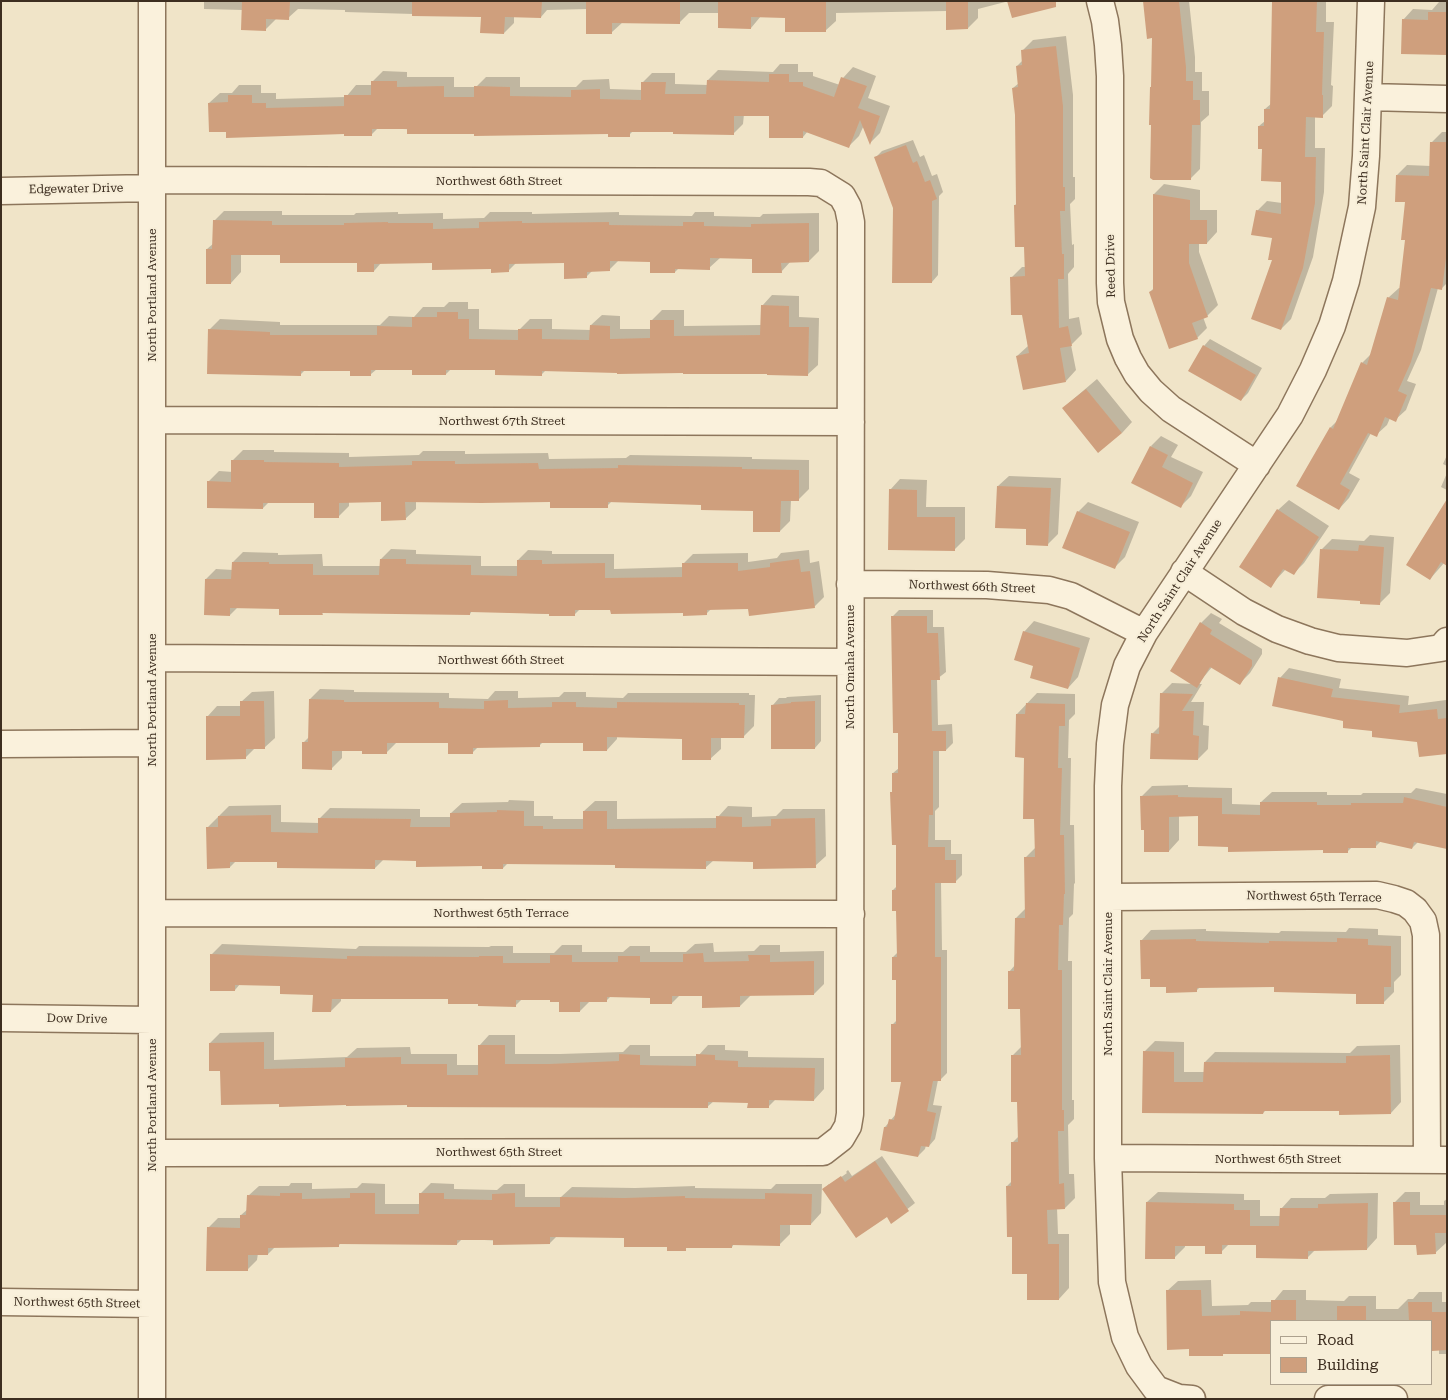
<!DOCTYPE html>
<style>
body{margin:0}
#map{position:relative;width:1448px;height:1400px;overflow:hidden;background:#f0e4c8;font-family:"Roboto Serif",serif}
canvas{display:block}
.frame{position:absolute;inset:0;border:2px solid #3d2e20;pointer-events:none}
.legend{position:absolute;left:1270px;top:1320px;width:162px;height:65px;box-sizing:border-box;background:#f7eed8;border:1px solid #ada18e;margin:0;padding:6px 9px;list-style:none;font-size:15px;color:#3d2e20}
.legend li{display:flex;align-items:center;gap:10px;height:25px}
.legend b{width:25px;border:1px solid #ada18e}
</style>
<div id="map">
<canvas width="1448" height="1400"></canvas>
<div class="frame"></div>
<ul class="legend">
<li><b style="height:6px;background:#faf1dc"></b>Road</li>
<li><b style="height:14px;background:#cf9f7d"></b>Building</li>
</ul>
</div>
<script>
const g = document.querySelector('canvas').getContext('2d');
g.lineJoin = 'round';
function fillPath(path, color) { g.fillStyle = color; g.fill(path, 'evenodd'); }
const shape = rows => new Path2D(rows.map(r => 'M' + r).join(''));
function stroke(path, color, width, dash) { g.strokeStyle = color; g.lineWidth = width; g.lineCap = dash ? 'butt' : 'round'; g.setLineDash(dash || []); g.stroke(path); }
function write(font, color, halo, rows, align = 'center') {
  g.font = font + ' "Roboto Serif",serif'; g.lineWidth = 4; g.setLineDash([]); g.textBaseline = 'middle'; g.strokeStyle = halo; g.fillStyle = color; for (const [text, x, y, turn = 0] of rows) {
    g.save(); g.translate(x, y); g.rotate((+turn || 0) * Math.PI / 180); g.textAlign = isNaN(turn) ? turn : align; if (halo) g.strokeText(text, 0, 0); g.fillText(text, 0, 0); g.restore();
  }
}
const shadow = shape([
 [204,1,1050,1,1009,1,978,9,978,18,968,28,947,11,836,13,836,21,825,31,786,17,761,16,751,28,719,13,689,13,680,22,623,22,612,32,587,9,547,10,541,17,514,16,514,23,504,33,482,16,345,12,345,10,298,9,288,18,276,19,266,29,243,10,204,9],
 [1144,1,1189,1,1195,57,1195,72,1202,72,1202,91,1209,91,1209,115,1201,122,1200,169,1190,179,1152,86,1153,37],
 [1275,1,1326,1,1326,22,1334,22,1331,85,1333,86,1332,106,1322,116,1315,116,1315,148,1325,148,1324,192,1313,257,1291,319,1281,329,1273,259,1273,237,1257,211,1267,201,1282,203,1283,180,1263,148,1259,126,1265,121,1265,109,1272,103],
 [1439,2,1447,2,1447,54,1403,20,1413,9,1432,10],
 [1066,36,1073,95,1073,177,1075,177,1075,199,1070,204,1072,245,1074,244,1074,267,1068,274,1069,319,1079,317,1082,334,1071,345,1076,370,1066,381,1017,356,1028,346,1023,314,1012,277,1022,267,1026,267,1026,245,1015,205,1018,202,1016,115,1013,88,1019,83,1017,66,1023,60,1022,51,1033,40],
 [780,64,798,64,798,72,813,72,813,76,840,85,843,78,853,67,876,76,868,98,890,106,880,133,870,143,864,125,859,136,849,146,808,131,803,137,770,114,744,114,743,124,733,134,634,130,629,135,609,132,475,132,378,128,371,135,345,132,227,131,209,103,220,93,232,93,239,85,261,85,261,93,276,93,276,99,346,97,356,85,372,85,372,82,383,71,407,72,407,77,454,77,454,87,476,87,486,77,520,77,520,87,576,87,583,80,609,79,610,89,642,90,642,83,652,73,675,73,675,84,708,85,708,80,718,70,773,72],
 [1442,132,1447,132,1447,283,1442,288,1438,288,1421,350,1407,381,1416,384,1406,410,1395,420,1390,418,1387,425,1376,435,1371,433,1349,473,1360,479,1349,498,1339,509,1331,427,1339,419,1362,363,1371,354,1388,298,1399,288,1401,288,1406,239,1407,201,1397,175,1407,165,1431,166,1432,142],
 [913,140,920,157,924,155,932,176,937,174,943,192,939,196,938,275,932,282,894,208,876,157,882,151],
 [1164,184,1200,190,1200,210,1217,210,1217,232,1207,243,1199,243,1199,252,1218,305,1207,316,1203,317,1207,328,1197,338,1150,292,1154,288,1154,194],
 [224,211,282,211,282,215,354,215,356,213,398,212,398,214,443,213,443,219,484,218,490,212,532,212,532,214,619,212,619,215,692,216,695,212,714,212,714,216,760,217,763,214,819,213,819,251,809,261,791,261,781,272,753,257,720,258,709,268,679,268,675,272,652,261,619,260,609,270,593,270,586,277,565,262,517,262,508,271,433,262,381,263,374,271,358,262,281,254,241,254,241,272,231,283,207,249,214,243,214,221],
 [772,295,799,296,799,317,819,318,818,365,807,375,769,373,546,370,541,375,496,369,451,369,446,374,413,369,377,369,371,374,351,370,305,370,300,375,209,330,220,319,280,322,280,325,380,325,389,316,414,317,423,307,444,307,449,302,468,302,468,309,479,309,479,329,519,330,530,319,552,319,552,329,591,330,591,325,602,315,620,316,620,329,651,329,651,321,662,310,684,310,684,326,761,325,762,306],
 [1210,339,1262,368,1248,393,1241,400,1204,346],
 [1097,379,1132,422,1122,433,1063,408],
 [1161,436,1178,445,1171,457,1203,472,1191,496,1181,506,1151,446],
 [243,450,274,450,274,452,349,453,349,457,419,455,423,451,465,451,465,454,548,453,549,459,626,458,630,455,752,457,752,459,809,460,809,489,798,500,791,500,790,521,780,531,755,509,703,503,612,501,607,506,551,501,416,501,416,509,405,519,382,501,349,502,349,506,338,517,316,502,269,502,263,508,208,482,219,471,233,472,233,460],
 [1447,455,1447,466,1443,464],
 [1447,473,1447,490,1441,487],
 [1009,476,1061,478,1058,534,1048,544,1028,528,998,486],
 [900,479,927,480,926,507,965,507,965,539,954,550,890,549,890,490],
 [1289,500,1329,526,1304,563,1293,574,1286,569,1270,586,1241,567,1278,510],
 [1088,502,1139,522,1125,557,1115,567,1078,512],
 [1439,514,1444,563,1430,579],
 [1370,535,1394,537,1390,593,1379,604,1322,549,1332,539,1364,541],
 [391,549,416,550,416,554,481,556,481,566,518,566,518,560,528,550,552,551,552,554,614,554,614,569,683,567,683,564,693,554,748,553,748,562,777,558,781,553,809,550,810,563,819,561,824,597,814,607,712,608,706,614,684,612,612,608,580,609,574,615,472,611,470,614,324,612,322,614,280,607,238,607,230,615,206,579,216,569,233,570,233,562,243,552,278,553,278,555,322,554,323,566,381,566,381,559],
 [899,610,933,610,933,627,944,627,946,672,937,679,938,725,952,724,953,743,946,750,939,750,939,807,935,811,935,840,951,840,951,854,962,854,962,875,955,882,941,882,942,950,947,950,947,1073,940,1080,938,1080,933,1105,942,1106,935,1139,929,1146,926,1145,925,1149,918,1156,885,1127,896,1114,903,1081,892,1025,897,1020,897,979,893,957,898,952,897,910,893,890,897,886,897,844,893,773,899,768,899,732,892,617],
 [1211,613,1222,619,1219,623,1262,649,1262,654,1250,673,1239,684,1212,667,1198,684,1202,684,1191,702,1204,702,1203,725,1209,726,1208,749,1198,759,1152,734,1160,726,1161,694,1172,683,1194,684,1201,623],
 [1034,621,1090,638,1078,677,1068,688,1035,665,1024,632],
 [1289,668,1341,679,1339,688,1409,696,1408,705,1446,700,1447,753,1418,741,1373,730,1345,720,1280,678],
 [320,689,354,690,354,692,449,693,449,698,488,699,495,691,518,691,518,698,559,697,564,692,586,692,586,697,623,698,628,693,749,693,749,695,755,695,754,726,744,736,721,736,721,749,710,759,684,738,617,736,617,739,607,750,584,742,544,741,540,745,479,746,473,752,449,742,397,742,387,752,364,749,342,749,342,758,332,768,303,743,309,737,310,699],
 [274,691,275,738,264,748,255,748,245,758,207,717,217,706,241,706,241,702,252,692],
 [1037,693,1075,694,1075,714,1069,720,1068,758,1071,758,1070,825,1074,825,1075,883,1074,884,1073,914,1069,918,1068,961,1072,961,1072,1100,1074,1100,1074,1119,1068,1125,1069,1174,1074,1174,1075,1198,1065,1208,1057,1208,1058,1234,1069,1234,1069,1288,1059,1299,1028,1273,1013,1236,1007,1186,1012,1181,1012,1143,1019,1136,1018,1101,1012,1056,1022,1046,1021,1007,1009,972,1015,965,1016,918,1026,908,1026,857,1036,847,1036,818,1017,714],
 [821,695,821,741,815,748,773,705,779,698,786,698,787,697],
 [1188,785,1188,787,1232,788,1232,804,1261,805,1261,802,1272,792,1327,792,1327,795,1361,795,1363,793,1411,793,1416,788,1447,794,1447,848,1418,842,1412,848,1381,841,1375,847,1353,846,1347,852,1324,849,1229,846,1200,815,1179,815,1179,840,1169,851,1142,796,1152,786],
 [509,800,534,801,534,816,553,816,553,819,584,819,584,811,595,801,617,801,617,819,717,818,728,806,752,807,752,817,776,816,783,809,825,809,826,856,815,866,754,861,714,860,705,868,616,864,508,863,503,868,483,865,417,859,384,859,375,868,278,860,236,861,230,867,208,827,229,806,281,805,281,822,320,823,320,818,330,808,420,809,420,817,451,817,451,813,462,803,508,802],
 [1349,928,1378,929,1378,935,1401,936,1401,975,1394,982,1394,992,1383,1003,1357,993,1275,986,1201,986,1196,991,1168,986,1151,977,1141,941,1151,930,1206,929,1206,931,1279,933,1281,931,1346,932],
 [713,943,714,952,754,951,760,945,780,945,780,952,824,951,824,984,814,994,751,995,740,1006,703,995,680,995,672,1003,651,996,611,996,606,1001,590,1001,580,1011,561,1001,551,999,522,999,515,1006,449,998,341,998,341,1001,331,1011,314,994,281,985,240,984,235,990,212,954,222,944,356,949,359,946,489,947,491,946,513,946,513,953,554,953,562,945,582,945,582,952,623,952,630,946,650,946,650,952,686,952,695,944],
 [274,1032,274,1060,347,1057,357,1048,410,1047,411,1054,457,1054,457,1065,479,1065,479,1046,489,1035,515,1035,515,1054,560,1054,623,1052,630,1045,650,1045,650,1056,698,1056,708,1045,725,1045,725,1050,748,1051,748,1057,824,1058,824,1089,814,1100,776,1099,768,1107,749,1101,714,1101,707,1107,280,1102,222,1069,210,1043,220,1033],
 [1155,1041,1184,1042,1184,1072,1205,1072,1205,1062,1215,1052,1350,1053,1357,1046,1400,1045,1401,1102,1391,1113,1340,1109,1266,1110,1263,1113,1144,1111,1145,1051],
 [882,1156,915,1203,891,1222,887,1215,824,1189,829,1184,829,1186,847,1173,846,1172,848,1170,852,1176],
 [291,1183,312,1183,312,1189,357,1188,362,1183,385,1184,385,1204,420,1204,420,1194,431,1183,454,1184,454,1189,497,1190,504,1184,525,1184,525,1197,561,1197,572,1187,635,1188,695,1186,695,1188,771,1189,776,1184,822,1184,821,1213,811,1224,790,1223,790,1234,779,1245,734,1244,732,1247,688,1246,685,1249,625,1237,557,1236,550,1243,462,1239,457,1244,341,1243,338,1246,275,1247,268,1254,258,1253,257,1260,247,1270,208,1228,218,1218,241,1218,241,1215,248,1209,248,1196,259,1186,289,1186],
 [1158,1192,1244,1194,1244,1200,1260,1200,1260,1216,1281,1216,1281,1209,1291,1198,1325,1198,1330,1194,1378,1193,1377,1238,1367,1249,1316,1249,1307,1258,1258,1244,1230,1243,1221,1252,1207,1245,1185,1245,1185,1247,1174,1258,1147,1202],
 [1405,1192,1420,1192,1420,1205,1444,1205,1444,1201,1447,1199,1446,1243,1435,1253,1418,1243,1394,1203],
 [1211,1280,1212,1306,1248,1305,1251,1302,1273,1302,1283,1290,1306,1290,1306,1300,1344,1301,1349,1296,1376,1296,1376,1309,1398,1309,1408,1299,1413,1299,1419,1292,1442,1292,1442,1302,1447,1302,1447,1354,1439,1354,1439,1349,1432,1349,1432,1321,1272,1321,1222,1355,1190,1348,1167,1291,1178,1281]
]);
const building = shape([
 [242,1,290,1,289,20,266,19,266,31,241,30],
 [412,1,542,1,541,18,505,17,504,34,480,33,481,17,412,16],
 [586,1,680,1,680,24,612,23,612,34,586,34],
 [718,1,826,1,826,32,785,32,785,18,751,17,751,29,718,28],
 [946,1,968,1,968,29,946,30],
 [1007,1,1056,1,1056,7,1012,18],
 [1143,1,1179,1,1186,67,1186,81,1193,81,1193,100,1200,100,1200,125,1192,125,1191,180,1153,180,1150,178,1151,125,1149,125,1150,87,1151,87,1152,38,1147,39],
 [1317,1,1316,32,1324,32,1322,95,1323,95,1323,118,1306,117,1305,157,1316,157,1315,203,1303,268,1281,330,1251,319,1272,260,1268,260,1272,238,1251,235,1256,210,1281,214,1281,182,1261,181,1262,149,1258,149,1258,126,1264,126,1264,109,1270,109,1272,2],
 [1428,12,1447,12,1447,55,1401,54,1402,19,1428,20],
 [1056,46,1063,106,1063,187,1065,187,1065,211,1060,211,1062,254,1064,254,1064,279,1058,279,1059,328,1068,326,1072,346,1060,348,1066,382,1023,390,1016,356,1029,353,1022,315,1011,315,1010,277,1025,276,1024,247,1015,247,1014,205,1016,205,1015,115,1012,88,1018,87,1016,66,1022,65,1021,50],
 [769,74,789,74,789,82,803,82,803,86,834,97,841,77,867,86,858,108,880,116,870,145,860,120,849,148,803,131,803,138,769,138,769,116,734,116,734,135,673,134,673,132,630,132,630,137,608,137,608,134,474,136,474,134,407,134,407,129,372,129,372,136,344,136,344,134,226,138,226,132,209,132,208,103,228,102,228,95,252,95,252,103,266,103,266,108,344,106,344,95,371,95,371,81,397,81,397,87,444,86,444,97,474,97,474,86,510,87,510,96,571,97,571,90,600,89,600,99,641,100,641,82,666,82,665,94,706,94,707,80,769,82],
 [1430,142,1447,142,1447,250,1442,290,1431,288,1411,362,1398,391,1407,395,1396,422,1385,417,1377,437,1368,433,1340,484,1350,490,1339,510,1296,486,1330,427,1333,429,1361,362,1367,365,1387,297,1398,300,1405,240,1401,240,1405,202,1395,202,1396,175,1429,176],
 [906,145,913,163,917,161,925,182,930,180,937,199,932,201,932,283,892,283,893,208,874,157],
 [1153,194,1190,200,1190,220,1207,220,1207,244,1189,244,1189,263,1208,317,1192,323,1198,339,1169,349,1149,292,1153,290],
 [213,220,272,221,272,225,344,225,344,223,388,222,388,223,433,223,433,229,479,228,479,222,522,221,522,223,609,222,609,225,683,226,683,222,704,222,704,226,751,227,751,224,809,223,809,262,781,263,782,273,752,273,752,259,710,258,710,270,675,269,675,273,650,273,650,262,610,261,610,271,587,272,587,278,564,279,564,263,509,264,509,272,491,273,491,269,432,270,432,263,374,264,374,272,357,272,357,263,280,263,280,255,231,255,231,284,206,284,206,249,212,249],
 [761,305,789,306,789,327,809,327,808,376,767,375,767,374,683,374,683,373,617,374,617,373,542,371,542,376,495,375,495,370,446,370,446,375,412,375,412,370,371,370,371,376,350,376,350,371,301,371,301,376,207,374,208,329,270,332,270,335,377,335,377,326,412,327,412,317,437,317,437,312,458,312,458,319,469,319,469,339,518,340,518,329,542,329,542,339,589,340,590,325,610,326,610,339,650,338,650,320,674,320,674,336,760,335],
 [1203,345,1256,375,1241,401,1188,371],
 [1086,389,1122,433,1098,453,1062,408],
 [1150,446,1168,455,1162,467,1193,483,1181,508,1131,483],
 [231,460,264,460,264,462,339,463,339,467,412,465,412,461,455,461,455,464,538,463,539,469,618,468,618,465,742,467,742,469,799,470,799,501,781,501,780,532,753,532,753,511,701,510,701,505,608,502,608,508,550,508,550,502,481,503,405,502,406,520,381,521,381,502,339,503,339,518,314,518,314,503,263,503,263,509,207,508,207,481,231,482],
 [997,486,1051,488,1048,546,1026,545,1026,529,995,528],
 [889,489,917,490,917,517,955,517,955,551,888,550],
 [1447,499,1447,566,1441,562,1430,580,1406,565],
 [1277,509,1319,537,1294,575,1283,569,1271,588,1239,567],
 [1077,511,1130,532,1115,569,1062,548],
 [1359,545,1384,547,1380,605,1360,604,1360,601,1317,598,1320,549,1358,551],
 [380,559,406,559,406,564,471,565,471,575,517,576,517,560,542,560,542,564,605,563,605,578,682,577,682,563,738,563,738,571,770,567,770,563,799,559,801,572,810,571,815,608,749,616,748,609,707,610,707,615,683,616,683,613,611,614,610,610,575,610,575,616,549,616,549,614,470,612,470,615,322,613,323,615,279,615,279,609,230,608,230,616,204,615,205,579,231,579,232,562,269,562,269,564,313,564,313,575,379,575],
 [891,616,927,616,927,633,938,633,940,680,931,680,932,731,946,731,946,751,933,751,933,815,929,815,928,847,945,847,945,860,956,860,956,883,935,883,935,957,941,957,941,1081,933,1081,927,1111,936,1113,929,1147,921,1146,918,1157,880,1150,884,1127,887,1127,889,1119,894,1120,901,1082,891,1082,891,1024,896,1024,896,980,892,980,892,957,897,957,896,911,892,911,892,890,896,890,896,845,892,845,890,792,892,792,892,773,898,773,898,733,893,733],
 [1200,622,1212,630,1210,634,1252,660,1252,666,1240,685,1210,667,1197,688,1170,671],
 [1023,631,1080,648,1068,689,1030,678,1033,666,1014,660],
 [1278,677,1333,689,1331,697,1400,705,1399,713,1437,709,1438,719,1447,718,1447,754,1419,757,1417,742,1372,737,1372,731,1343,728,1343,721,1272,706],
 [1160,693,1193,694,1182,711,1194,711,1193,735,1199,736,1198,760,1150,759,1151,733,1159,734],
 [309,699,344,700,344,702,439,702,439,708,484,709,484,701,508,700,508,708,552,707,552,702,576,702,576,707,617,708,617,702,739,703,739,705,745,705,744,738,711,738,711,760,682,760,682,739,607,737,607,751,583,751,583,743,540,743,540,747,473,748,473,754,448,754,448,743,387,743,387,754,362,754,362,751,332,751,332,770,302,769,302,742,308,742],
 [240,701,264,701,265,749,246,749,246,759,206,760,206,716,240,716],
 [815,701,815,749,771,749,771,705,791,703,791,702],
 [1026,703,1065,704,1065,726,1059,726,1058,768,1062,768,1060,835,1064,835,1065,894,1064,894,1063,925,1059,925,1058,970,1062,970,1062,1110,1064,1110,1064,1131,1058,1131,1059,1184,1064,1183,1065,1209,1047,1210,1048,1244,1059,1244,1059,1300,1027,1300,1027,1274,1012,1274,1012,1237,1007,1237,1006,1186,1011,1186,1011,1142,1018,1142,1017,1102,1011,1102,1011,1055,1021,1055,1020,1009,1008,1009,1008,971,1014,971,1015,918,1025,918,1024,857,1035,857,1034,819,1023,819,1024,758,1015,757,1016,714,1025,714],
 [1178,795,1178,797,1222,798,1222,814,1260,815,1260,802,1317,802,1317,805,1351,805,1351,803,1403,803,1404,797,1447,807,1447,849,1414,842,1412,849,1376,841,1376,848,1348,848,1348,853,1323,853,1323,850,1228,852,1228,847,1198,846,1198,816,1169,817,1169,852,1144,852,1144,830,1141,830,1140,796],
 [497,810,524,811,524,826,543,826,543,829,583,829,583,811,607,811,607,829,716,828,716,816,742,817,742,827,771,826,771,819,815,818,816,868,753,869,753,862,706,861,706,869,615,868,615,865,503,864,503,869,482,869,482,866,416,867,416,861,375,860,375,869,277,868,277,862,230,862,230,868,207,869,206,827,218,827,218,816,271,815,271,832,318,833,318,818,411,819,410,827,450,827,450,813,497,812],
 [1337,938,1368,939,1368,945,1391,946,1391,987,1384,987,1384,1004,1356,1004,1356,994,1274,992,1274,987,1197,988,1197,992,1166,993,1166,987,1150,987,1150,979,1141,979,1140,940,1196,939,1196,941,1269,943,1269,941,1337,942],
 [703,953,704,962,749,961,748,955,770,955,770,962,814,961,814,995,740,996,740,1007,702,1008,702,996,672,996,672,1004,650,1004,650,998,607,997,607,1002,580,1002,580,1012,559,1012,559,1002,550,1002,550,1000,516,1000,516,1007,478,1006,478,1004,448,1004,448,999,332,999,331,1012,312,1012,313,995,280,994,280,986,235,985,235,991,210,991,210,954,347,959,347,956,479,957,479,956,503,956,503,963,550,963,550,955,572,955,572,962,618,962,618,956,640,956,640,962,683,962,683,954],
 [264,1042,264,1069,345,1067,345,1058,401,1057,401,1064,447,1064,447,1075,478,1075,478,1045,505,1045,505,1064,549,1064,619,1061,619,1054,640,1055,640,1065,696,1066,696,1054,715,1055,715,1060,738,1061,738,1067,815,1068,814,1101,769,1100,769,1108,747,1108,748,1103,708,1102,708,1108,407,1107,407,1105,346,1106,346,1105,279,1107,279,1104,221,1105,220,1071,209,1071,209,1043],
 [1143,1051,1174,1052,1174,1082,1203,1082,1204,1062,1346,1063,1346,1056,1390,1055,1391,1114,1339,1115,1339,1111,1264,1111,1263,1114,1142,1113],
 [875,1161,909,1211,891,1224,887,1217,856,1238,822,1189,841,1176,845,1182],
 [280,1193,302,1193,302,1199,350,1198,350,1193,375,1193,375,1214,419,1214,419,1193,444,1193,444,1199,492,1200,492,1194,515,1193,515,1207,560,1207,560,1197,624,1198,685,1196,685,1198,765,1199,765,1193,812,1194,811,1225,780,1225,780,1246,732,1245,732,1248,686,1248,686,1251,667,1251,667,1247,624,1247,624,1238,550,1237,550,1244,493,1245,493,1240,457,1240,457,1245,339,1244,339,1247,268,1248,268,1255,248,1255,248,1271,206,1271,207,1227,240,1228,240,1215,246,1215,247,1195,280,1196],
 [1146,1202,1234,1204,1234,1210,1250,1210,1250,1226,1279,1226,1280,1208,1318,1208,1318,1204,1368,1203,1367,1250,1308,1251,1308,1259,1256,1258,1256,1245,1222,1245,1222,1254,1205,1254,1205,1246,1175,1246,1175,1259,1145,1259],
 [1393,1202,1410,1202,1410,1215,1447,1215,1447,1233,1435,1233,1436,1254,1417,1255,1416,1245,1394,1245],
 [1166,1290,1201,1290,1202,1316,1240,1315,1240,1311,1271,1312,1271,1300,1296,1300,1296,1321,1272,1321,1272,1354,1223,1354,1223,1356,1189,1356,1189,1349,1167,1350],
 [1408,1302,1432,1302,1432,1312,1447,1312,1447,1350,1432,1351,1432,1321,1409,1321],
 [1337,1306,1366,1306,1366,1321,1337,1321]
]);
const minor = shape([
 [1100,1,1105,21,1108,45,1110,76,1110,283,1111,302,1120,339,1128,358,1137,374,1151,391,1171,409,1257,465],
 [1368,97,1447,99],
 [152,180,809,182,821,183,842,196,848,207,851,222,850,1114,848,1126,841,1138,823,1152,152,1153],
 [1,191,152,188],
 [153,420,851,422],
 [1184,572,1244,612,1277,629,1310,641,1338,648,1407,653,1441,648,1447,641],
 [850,584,987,585,1049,590,1071,596,1144,633],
 [152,658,850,662],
 [1,744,152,743],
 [1108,897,1377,895,1394,899,1406,903,1415,910,1423,921,1426,935,1427,1160],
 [152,913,851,914],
 [1,1018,152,1020],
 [1108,1158,1447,1160],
 [1,1302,152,1304],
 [152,1399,152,1],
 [1192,1399,1179,1398,1156,1389,1139,1366,1125,1337,1112,1282,1108,1158,1108,786,1110,744,1115,705,1127,666,1144,633,1290,415,1313,370,1332,326,1346,281,1362,207,1366,156,1371,1],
 [1328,1399,1394,1399]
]);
const streetNames = [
 ["North Saint Clair Avenue",1366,133,-87],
 ["Northwest 68th Street",499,181],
 ["Edgewater Drive",76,189,-1],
 ["Reed Drive",1111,266,-91],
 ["North Portland Avenue",152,295,-90],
 ["Northwest 67th Street",502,421],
 ["North Saint Clair Avenue",1180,581,-57],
 ["Northwest 66th Street",972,587,2],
 ["Northwest 66th Street",501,660],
 ["North Omaha Avenue",850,667,-90],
 ["North Portland Avenue",152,700,-90],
 ["Northwest 65th Terrace",1314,897,1],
 ["Northwest 65th Terrace",501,913],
 ["North Saint Clair Avenue",1108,984,-90],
 ["Dow Drive",77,1019,1],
 ["North Portland Avenue",152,1105,-90],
 ["Northwest 65th Street",499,1152],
 ["Northwest 65th Street",1278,1159],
 ["Northwest 65th Street",77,1303,1]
];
fillPath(shadow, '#0003');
fillPath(building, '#cf9f7d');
stroke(minor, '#8d765c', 29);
stroke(minor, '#faf1dc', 26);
write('12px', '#3d2e20', '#f7eed8', streetNames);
</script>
